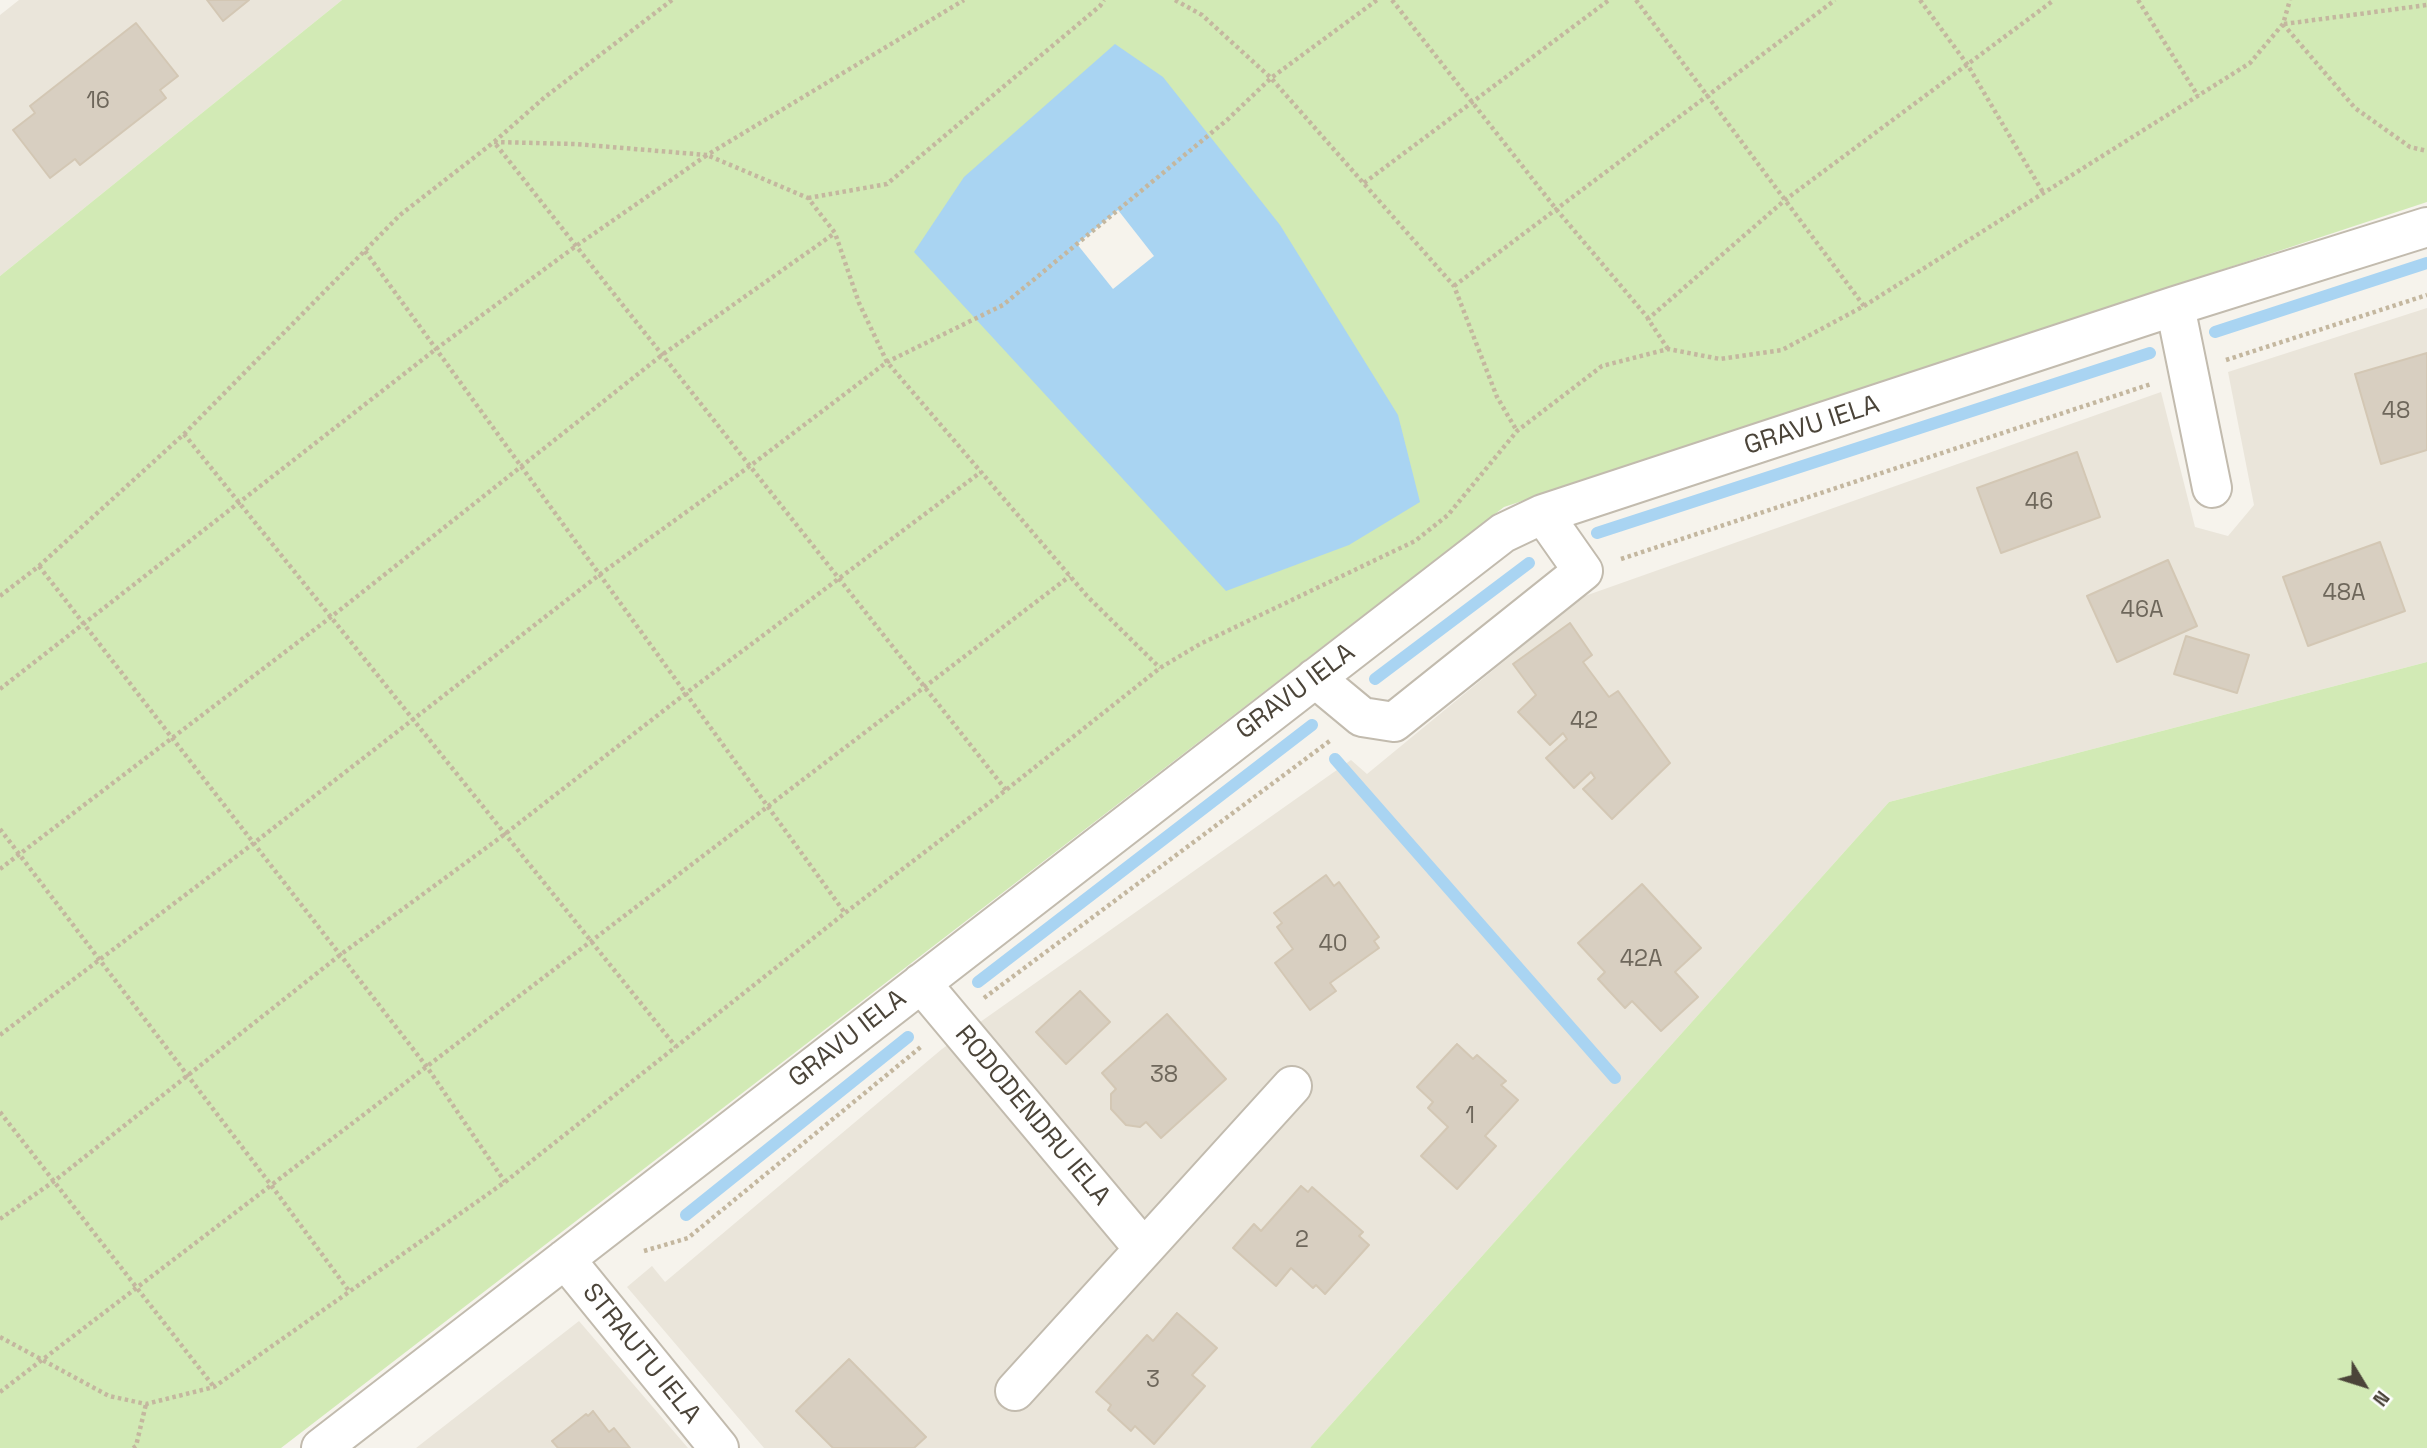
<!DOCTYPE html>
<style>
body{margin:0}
#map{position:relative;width:2427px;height:1448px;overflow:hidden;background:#f6f3ec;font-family:"Space Grotesk",sans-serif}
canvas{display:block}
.north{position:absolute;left:2329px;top:1350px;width:70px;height:70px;-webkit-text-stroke:5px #fff;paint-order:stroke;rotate:128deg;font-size:19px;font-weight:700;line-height:28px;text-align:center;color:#4b4439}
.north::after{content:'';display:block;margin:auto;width:24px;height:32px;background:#4b4439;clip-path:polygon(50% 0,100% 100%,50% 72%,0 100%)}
</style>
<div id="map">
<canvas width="2427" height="1448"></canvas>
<div class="north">N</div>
</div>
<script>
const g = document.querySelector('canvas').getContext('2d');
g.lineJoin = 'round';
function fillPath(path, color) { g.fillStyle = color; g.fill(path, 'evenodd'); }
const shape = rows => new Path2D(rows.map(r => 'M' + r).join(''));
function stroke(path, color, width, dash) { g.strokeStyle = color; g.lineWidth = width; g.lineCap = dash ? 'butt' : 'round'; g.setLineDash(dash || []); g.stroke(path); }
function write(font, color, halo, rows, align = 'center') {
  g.font = font + ' "Space Grotesk",sans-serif'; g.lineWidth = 7; g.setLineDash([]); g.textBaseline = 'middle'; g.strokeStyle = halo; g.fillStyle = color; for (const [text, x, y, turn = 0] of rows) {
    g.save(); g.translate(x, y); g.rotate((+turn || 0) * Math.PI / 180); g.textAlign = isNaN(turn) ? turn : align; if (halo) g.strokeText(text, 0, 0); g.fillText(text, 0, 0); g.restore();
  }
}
const residential = shape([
 [19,0,342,0,0,276,0,15],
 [2427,308,2427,662,1889,802,1310,1448,764,1448,627,1287,652,1266,665,1282,942,1049,1351,760,1367,774,1582,597,2161,392,2195,527,2228,536,2254,505,2228,372],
 [579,1321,688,1448,416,1448]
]);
const green = shape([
 [342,0,2427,0,2427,202,1504,507,281,1448,0,1448,0,276],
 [2427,662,2427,1448,1310,1448,1889,802]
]);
const water = shape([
 [1115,44,1163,77,1280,225,1398,415,1420,502,1349,545,1226,591,914,252,964,177]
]);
const pier = shape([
 [1118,210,1154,256,1113,289,1077,244]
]);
const stream = shape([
 [2215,332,2427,263],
 [1597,533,2150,353],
 [1375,679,1529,563],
 [1335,759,1615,1078],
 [978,982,1312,725],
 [686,1215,908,1037]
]);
const building = shape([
 [207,0,249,0,223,21,207,0],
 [136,23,178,76,160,90,166,98,80,165,75,159,50,178,13,130,35,113,30,106,136,23],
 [2427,353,2427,450,2381,464,2355,374,2427,353],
 [2077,452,2100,517,2001,553,1977,488,2077,452],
 [2380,542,2405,611,2308,646,2283,577,2380,542],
 [2168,560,2197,626,2117,662,2087,596,2168,560],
 [1570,623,1592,655,1583,662,1609,697,1618,691,1670,763,1612,819,1583,789,1595,778,1591,772,1574,788,1546,758,1567,739,1563,733,1550,745,1518,712,1536,695,1513,664,1570,623],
 [2186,636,2249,655,2237,693,2174,674,2186,636],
 [1326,875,1334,886,1339,882,1379,937,1374,941,1379,948,1330,983,1336,991,1310,1010,1275,963,1293,949,1277,927,1282,923,1274,913,1326,875],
 [1642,884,1701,948,1675,972,1698,997,1661,1031,1632,1001,1625,1008,1598,979,1605,972,1578,943,1642,884],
 [1080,991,1110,1022,1066,1064,1036,1032,1080,991],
 [1167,1014,1226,1079,1161,1138,1146,1122,1140,1127,1126,1125,1111,1109,1111,1094,1116,1089,1102,1073,1167,1014],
 [1457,1044,1473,1059,1477,1055,1506,1081,1501,1085,1518,1100,1485,1136,1496,1146,1457,1189,1421,1156,1448,1127,1428,1108,1433,1102,1417,1087,1457,1044],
 [1301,1186,1308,1192,1312,1187,1363,1232,1359,1236,1369,1245,1325,1294,1316,1285,1313,1288,1291,1268,1276,1286,1233,1248,1254,1224,1261,1231,1301,1186],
 [1177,1313,1217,1348,1192,1375,1205,1386,1154,1444,1135,1426,1131,1431,1108,1410,1111,1405,1096,1392,1147,1335,1153,1341,1177,1313],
 [849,1359,926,1437,914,1448,833,1448,796,1411,849,1359],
 [593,1411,609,1432,614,1428,630,1448,558,1448,552,1441,586,1414,588,1416,593,1411]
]);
const path = shape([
 [672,0,545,97,494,142,1006,790],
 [1175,0,1202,15,1271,78,1454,286,1497,397,1517,431],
 [1392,0,1556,209,1648,318],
 [1636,0,1864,306],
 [1920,0,1967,64,2044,194],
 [2138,0,2198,96],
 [2283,24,2355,108,2410,147,2427,151],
 [2284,24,2427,5],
 [1364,183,1609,0],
 [808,198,887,184,1100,6,1104,0],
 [365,251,845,913],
 [1454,286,1835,0],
 [1668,349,1648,319,1785,200,2054,0],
 [2226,360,2427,295],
 [184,434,676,1047],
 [1621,559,2151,384],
 [39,566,427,1067,505,1182],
 [0,596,39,566,184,434,400,215,494,142,575,144,707,155,964,0],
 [0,689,436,349,576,246,707,155,808,198,835,233,859,303,887,362,1087,596,1160,668],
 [0,829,271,1185,349,1291],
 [0,869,331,617,662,355,835,233],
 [984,998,1331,740],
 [0,1035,254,843,599,575,750,466,887,362,1003,305,1227,120,1271,78,1377,0],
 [0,1112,214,1387],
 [0,1219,53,1182,340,955,505,834,685,694,981,472],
 [644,1251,688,1238,922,1046],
 [0,1337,109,1396,146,1404,214,1387,505,1182,845,913,1006,790,1160,668,1200,644,1415,541,1448,515,1517,431,1602,366,1668,349,1720,359,1782,350,1864,306,2250,63,2283,24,2290,0],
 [0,1392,1070,576],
 [133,1448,136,1446,146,1404]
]);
const minor = shape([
 [2175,306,2212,488],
 [1315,678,1362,717,1394,722,1583,571,1543,514],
 [921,983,1144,1249],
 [565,1259,719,1448],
 [1015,1391,1292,1086],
 [321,1448,1503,533,1543,514,2175,306,2427,227]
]);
const numberNames = [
 ["16",98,102],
 ["48",2396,412],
 ["46",2039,503],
 ["48A",2344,594],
 ["46A",2142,611],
 ["42",1584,722],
 ["40",1333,945],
 ["42A",1641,960],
 ["38",1164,1076],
 ["1",1470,1117],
 ["2",1302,1241],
 ["3",1153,1381]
];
const streetNames = [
 ["GRAVU IELA",1812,426,-18],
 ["GRAVU IELA",1296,692,-37],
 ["GRAVU IELA",848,1039,-38],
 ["RODODENDRU IELA",1032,1116,50],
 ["STRAUTU IELA",641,1354,51]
];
fillPath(residential, '#eae5da');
fillPath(green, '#d2eab5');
fillPath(water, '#a9d4f2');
fillPath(pier, '#f6f3ec');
stroke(stream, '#a9d4f2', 12);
fillPath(building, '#d8cfc1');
stroke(building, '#d3c7b4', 2);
stroke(minor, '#c2bbae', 42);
stroke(path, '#c4b79f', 4.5, [3.5, 3.5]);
stroke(minor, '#fff', 38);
write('23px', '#6e675b', null, numberNames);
write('26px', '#4b4439', '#fff', streetNames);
</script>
